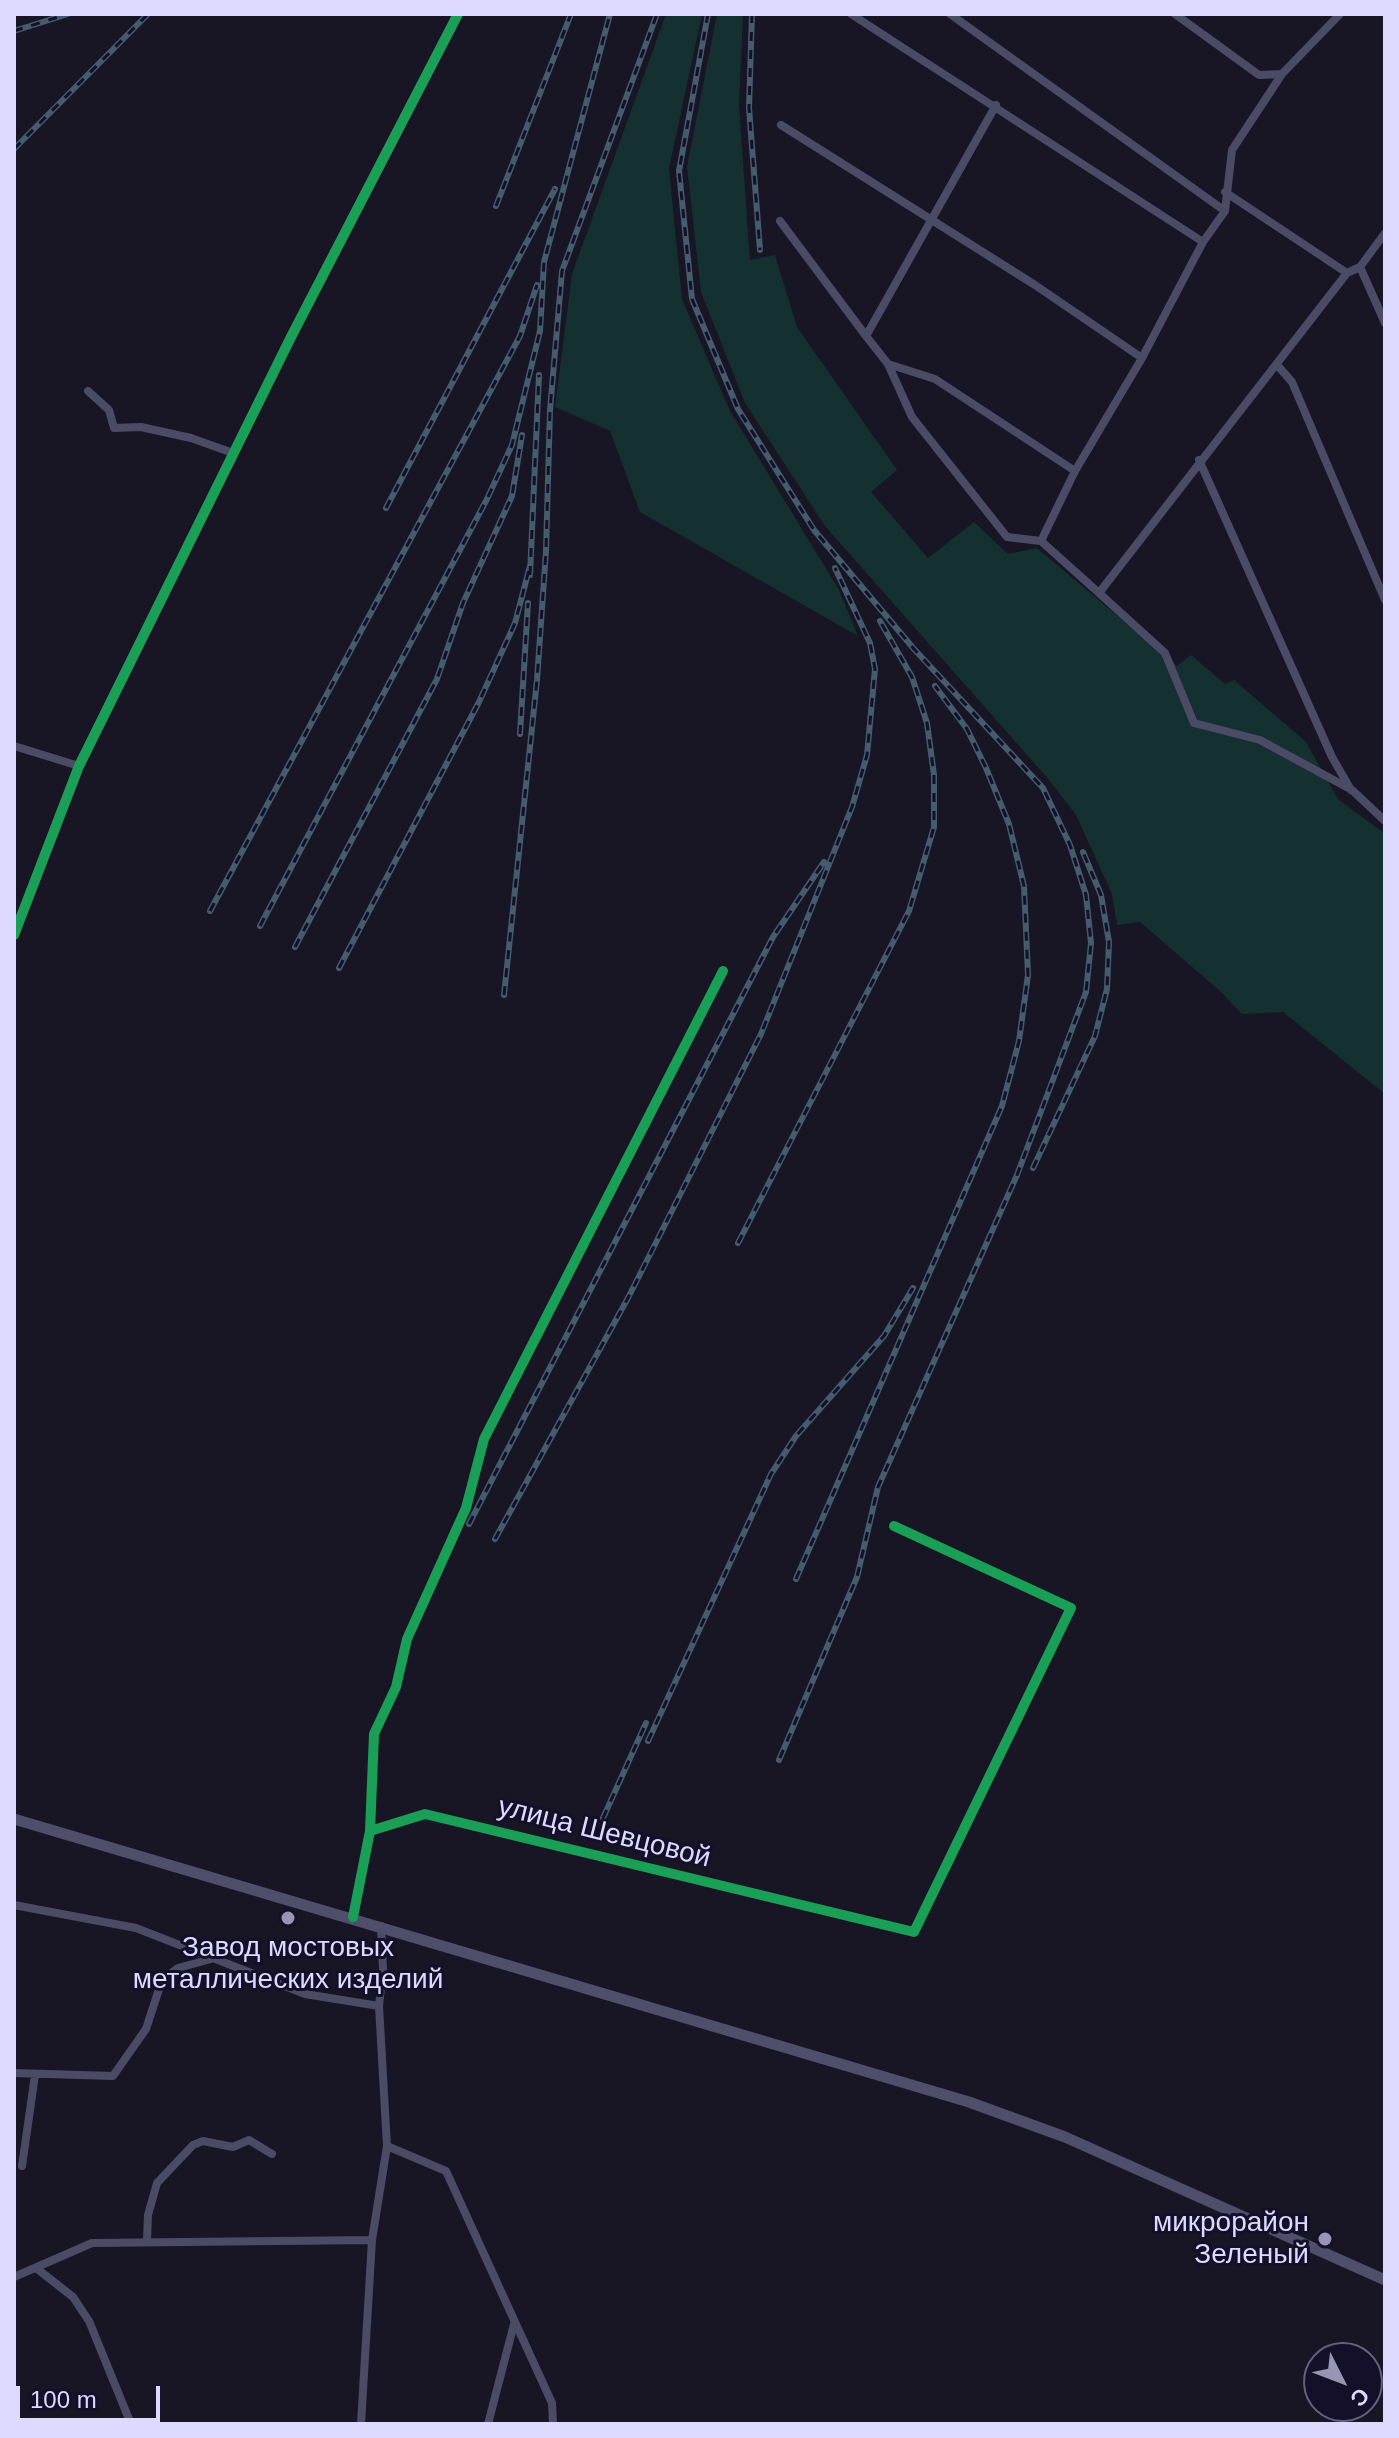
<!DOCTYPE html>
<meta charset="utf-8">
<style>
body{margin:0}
#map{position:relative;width:1399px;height:2438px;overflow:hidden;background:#181624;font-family:Helvetica,sans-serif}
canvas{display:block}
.frame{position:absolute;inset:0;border:16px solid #ddd9ff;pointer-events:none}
.north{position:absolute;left:1303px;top:2342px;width:80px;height:80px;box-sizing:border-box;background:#14102a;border:2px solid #64607f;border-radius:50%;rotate:132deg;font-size:22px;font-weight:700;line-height:32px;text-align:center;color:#ddd9ff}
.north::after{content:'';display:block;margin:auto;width:28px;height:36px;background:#9895b2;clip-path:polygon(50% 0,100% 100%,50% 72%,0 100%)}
.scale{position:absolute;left:16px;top:2386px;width:144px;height:36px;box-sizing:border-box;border:4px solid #ddd9ff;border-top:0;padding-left:10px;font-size:24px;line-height:28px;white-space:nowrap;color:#ddd9ff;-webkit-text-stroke:6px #14102a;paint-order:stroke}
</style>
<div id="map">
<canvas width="1399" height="2438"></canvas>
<div class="frame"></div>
<div class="north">С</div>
<div class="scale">100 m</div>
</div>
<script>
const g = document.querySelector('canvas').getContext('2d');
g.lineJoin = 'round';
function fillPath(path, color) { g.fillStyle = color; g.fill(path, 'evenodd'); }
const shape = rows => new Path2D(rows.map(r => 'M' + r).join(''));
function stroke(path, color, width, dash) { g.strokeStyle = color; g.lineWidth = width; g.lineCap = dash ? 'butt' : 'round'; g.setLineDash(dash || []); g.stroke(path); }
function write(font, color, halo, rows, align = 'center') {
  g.font = font + ' Helvetica,sans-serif'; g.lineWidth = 6; g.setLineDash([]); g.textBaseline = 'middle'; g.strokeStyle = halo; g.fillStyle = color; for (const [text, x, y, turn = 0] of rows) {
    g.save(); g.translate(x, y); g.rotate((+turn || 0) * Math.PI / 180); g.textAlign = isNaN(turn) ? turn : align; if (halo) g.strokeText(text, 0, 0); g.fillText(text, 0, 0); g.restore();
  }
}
const green = shape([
 [666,14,702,14,669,169,682,299,730,411,839,590,858,636,640,512,610,431,555,407,572,274],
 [717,14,743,14,739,105,750,260,775,255,797,327,897,470,871,492,928,558,974,522,1008,554,1037,548,1177,666,1191,655,1225,684,1234,680,1306,742,1338,799,1385,834,1385,1094,1283,1012,1242,1014,1220,991,1140,922,1117,925,1112,894,1076,815,1050,781,825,526,745,403,701,292,687,167]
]);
const minor = shape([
 [851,14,1203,242],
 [950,14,1225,211],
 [1175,14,1259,75,1282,74],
 [996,105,866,336,888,364,912,417,1007,537,1041,541],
 [781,125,1035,285,1142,358],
 [1225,192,1347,273],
 [780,221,866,336],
 [1385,233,1360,267,1347,273,1099,593,1165,653,1194,723,1260,740,1352,790,1385,821],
 [1360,267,1385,323],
 [888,364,935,379,1075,471],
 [1278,366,1292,382,1385,600],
 [88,391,109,410,114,428,141,427,191,438,233,453],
 [1199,460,1332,757,1351,790],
 [1099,593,1041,541,1075,471,1142,358,1203,242,1225,211,1232,150,1282,74,1340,14],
 [14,746,79,766],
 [370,1831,374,1734,396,1687,407,1639,466,1508,484,1439,723,971],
 [14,1905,136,1928,305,1994,379,2006],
 [353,1917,370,1831,425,1814,914,1932,1071,1608,894,1526],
 [381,1926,383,1969,379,2006,387,2146,446,2171,552,2403,553,2424],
 [14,2073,113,2076,146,2029,162,1980,178,1968,211,1959],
 [22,2166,35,2075],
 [147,2241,148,2215,157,2183,193,2145,203,2141,233,2147,249,2140,272,2154],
 [36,2268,73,2297,89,2321,131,2424],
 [14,2277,92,2243,372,2240,387,2146],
 [361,2424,372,2240],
 [488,2424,514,2324]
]);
const tertiary = shape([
 [14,935,79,766,291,337,458,14]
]);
const secondary = shape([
 [14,1819,969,2102,1065,2137,1385,2280]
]);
const rail = shape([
 [708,14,679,171,692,299,738,409,814,530,914,649,1043,788,1070,845,1086,895,1091,943,1086,992,1017,1175,878,1487,857,1577,779,1760],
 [752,14,749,108,760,250],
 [14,31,68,14],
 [14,149,148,14],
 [496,206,571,14],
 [386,508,555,189],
 [530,575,539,375],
 [520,734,528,603],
 [210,911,520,336,537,285],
 [260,926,487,499,512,445,540,331,544,262,610,14],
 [295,947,437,679,463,603,512,496,522,435],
 [339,968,479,702,515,623,530,566],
 [504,995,537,680,546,551,550,410,562,271,657,14],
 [1033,1168,1095,1036,1107,989,1109,942,1101,895,1083,852],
 [738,1243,909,911,934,827,934,775,927,723,912,677,880,621],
 [469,1524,773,937,824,862],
 [495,1539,628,1298,761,1034,852,807,867,755,875,669,870,643,835,568],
 [796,1579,1002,1106,1019,1041,1028,975,1024,886,1009,824,986,768,967,729,935,686],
 [648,1741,771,1474,796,1436,884,1336,913,1288],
 [603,1818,646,1723]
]);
const cycleway = shape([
 [14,935,79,766,291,337,458,14],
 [370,1831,374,1734,396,1687,407,1639,466,1508,484,1439,723,971],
 [353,1917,370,1831,425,1814,914,1932,1071,1608,894,1526]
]);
const markers = [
 [288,1918,8,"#9895b2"],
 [1325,2239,8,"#9895b2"]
];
const streetNames = [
 ["улица Шевцовой",604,1833,14]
];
const poiNames = [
 ["Завод мостовых",288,1948],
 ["металлических изделий",288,1980],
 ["микрорайон",1309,2223,"right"],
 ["Зеленый",1309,2255,"right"]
];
fillPath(green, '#143031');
stroke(minor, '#4c4b65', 8);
stroke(tertiary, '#4c4b65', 10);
stroke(secondary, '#4f4e6b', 11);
stroke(rail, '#455c6d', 6);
stroke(rail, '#14102a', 3, [9]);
stroke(cycleway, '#1a9f57', 10);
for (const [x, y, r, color] of markers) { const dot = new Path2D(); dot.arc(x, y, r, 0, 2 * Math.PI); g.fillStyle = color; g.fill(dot); stroke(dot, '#14102a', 3); }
write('28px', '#ddd9ff', '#14102a', streetNames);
write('28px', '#ddd9ff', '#14102a', poiNames);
</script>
